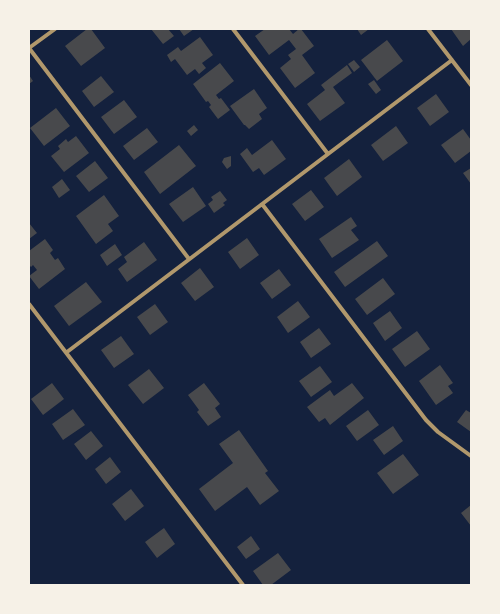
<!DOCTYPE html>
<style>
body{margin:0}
#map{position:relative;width:500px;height:614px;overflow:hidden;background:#14213d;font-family:Karla,sans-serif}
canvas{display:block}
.frame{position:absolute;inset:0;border:30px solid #f6f1e7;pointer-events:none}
</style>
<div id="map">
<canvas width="500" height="614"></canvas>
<div class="frame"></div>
</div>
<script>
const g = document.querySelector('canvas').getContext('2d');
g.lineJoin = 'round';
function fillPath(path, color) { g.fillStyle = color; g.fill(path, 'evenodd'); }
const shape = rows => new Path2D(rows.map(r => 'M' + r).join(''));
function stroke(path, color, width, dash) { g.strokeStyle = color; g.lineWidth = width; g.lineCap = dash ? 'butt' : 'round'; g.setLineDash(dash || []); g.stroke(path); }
const building = shape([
 [87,29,91,29,105,48,81,66,65,46],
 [151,29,168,29,174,36,163,44],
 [179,29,194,29,184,36],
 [265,29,289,29,293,34,299,29,301,29,314,46,302,55,315,73,295,88,280,68,291,59,288,55,296,49,289,40,269,55,255,36],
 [357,29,369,29,361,35],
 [451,29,471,29,471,39,463,46],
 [200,37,213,55,202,63,206,68,199,74,195,69,187,75,175,59,171,62,167,55,178,47,181,51],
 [387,40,403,61,377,81,361,60],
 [354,60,360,67,354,72,348,64],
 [220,63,234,81,216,95,219,99,221,98,230,110,218,119,209,107,211,105,208,101,206,102,193,84],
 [347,65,352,73,333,87,345,103,320,121,307,104,325,90,321,85],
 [29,75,33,81,29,84],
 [101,76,114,92,94,107,82,91],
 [374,80,381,90,376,94,368,84],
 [254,89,267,108,259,114,262,119,249,129,245,125,244,125,230,106],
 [436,94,449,112,430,126,417,108],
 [124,100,137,117,114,134,101,117],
 [56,108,70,126,44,146,30,128],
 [194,125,198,130,191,136,187,131],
 [396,126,408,143,383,161,371,145],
 [147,128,158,142,134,160,123,146],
 [463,129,471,140,471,151,455,163,441,145],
 [76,136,89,153,64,172,51,156,60,149,58,146,66,139,68,142],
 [272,140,286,159,264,175,259,168,253,172,240,154,247,148,252,155],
 [179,145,196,166,160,194,144,172],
 [231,156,231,166,227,169,222,162,224,158],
 [349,159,362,177,337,196,324,178],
 [95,161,108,178,89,192,76,176],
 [471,168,471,184,463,173],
 [62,179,70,190,59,198,52,187],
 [193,187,206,206,183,222,169,204],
 [311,190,324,207,305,221,292,204],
 [220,191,227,200,223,203,225,205,214,213,208,204,213,200,211,197],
 [104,195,119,216,108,224,113,231,96,244,76,216],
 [351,217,357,226,351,230,359,240,332,258,319,239],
 [29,223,37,233,29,239],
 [247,238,259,255,240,269,228,252],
 [45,239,53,250,50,253,55,260,58,258,65,269,39,289,29,276,37,270,33,265,31,267,29,265,29,251],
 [377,241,388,256,345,287,334,272],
 [144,242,157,260,127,282,118,269,127,262,124,257],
 [115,244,122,255,107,266,100,255],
 [200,268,214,287,195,301,181,283],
 [279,269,291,285,272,299,260,283],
 [383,278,395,294,367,315,355,299],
 [86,282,102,302,69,326,54,306],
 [298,301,310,317,288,333,277,317],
 [155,304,168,322,150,335,137,317],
 [390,311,402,328,385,341,373,323],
 [319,328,331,344,311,358,300,342],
 [417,331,430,349,405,367,392,349],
 [121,336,134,354,114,368,101,350],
 [440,365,453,383,448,386,453,393,436,405,419,381],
 [320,366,332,382,311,397,299,381],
 [149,369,164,388,143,404,128,385],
 [52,383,64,399,43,415,31,399],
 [204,383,220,404,215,408,221,417,208,426,197,412,199,410,188,395],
 [352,383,364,398,330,425,325,418,319,422,307,407,330,390,334,396],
 [73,409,85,425,63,440,52,424],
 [368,410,379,425,357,441,346,426],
 [466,410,471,413,471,432,457,422],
 [393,426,403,441,384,455,373,440],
 [239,430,268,471,265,473,279,491,260,505,247,487,215,511,199,489,233,463,219,444],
 [91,431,103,446,86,460,74,444],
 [403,454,419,475,393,494,377,473],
 [110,457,121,472,106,484,95,469],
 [131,489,144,506,125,521,112,504],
 [471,505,471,526,461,513],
 [164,528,175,544,157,558,145,542],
 [251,536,260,549,246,559,237,547],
 [278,553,291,570,271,585,263,585,253,571]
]);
const minor = shape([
 [55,29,29,48,189,259],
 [233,29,328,154],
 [428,29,471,85],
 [262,204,426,420,438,432,471,456],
 [29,304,243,585],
 [67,352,452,60]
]);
fillPath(building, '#48494c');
stroke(minor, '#b1986c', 4);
</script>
